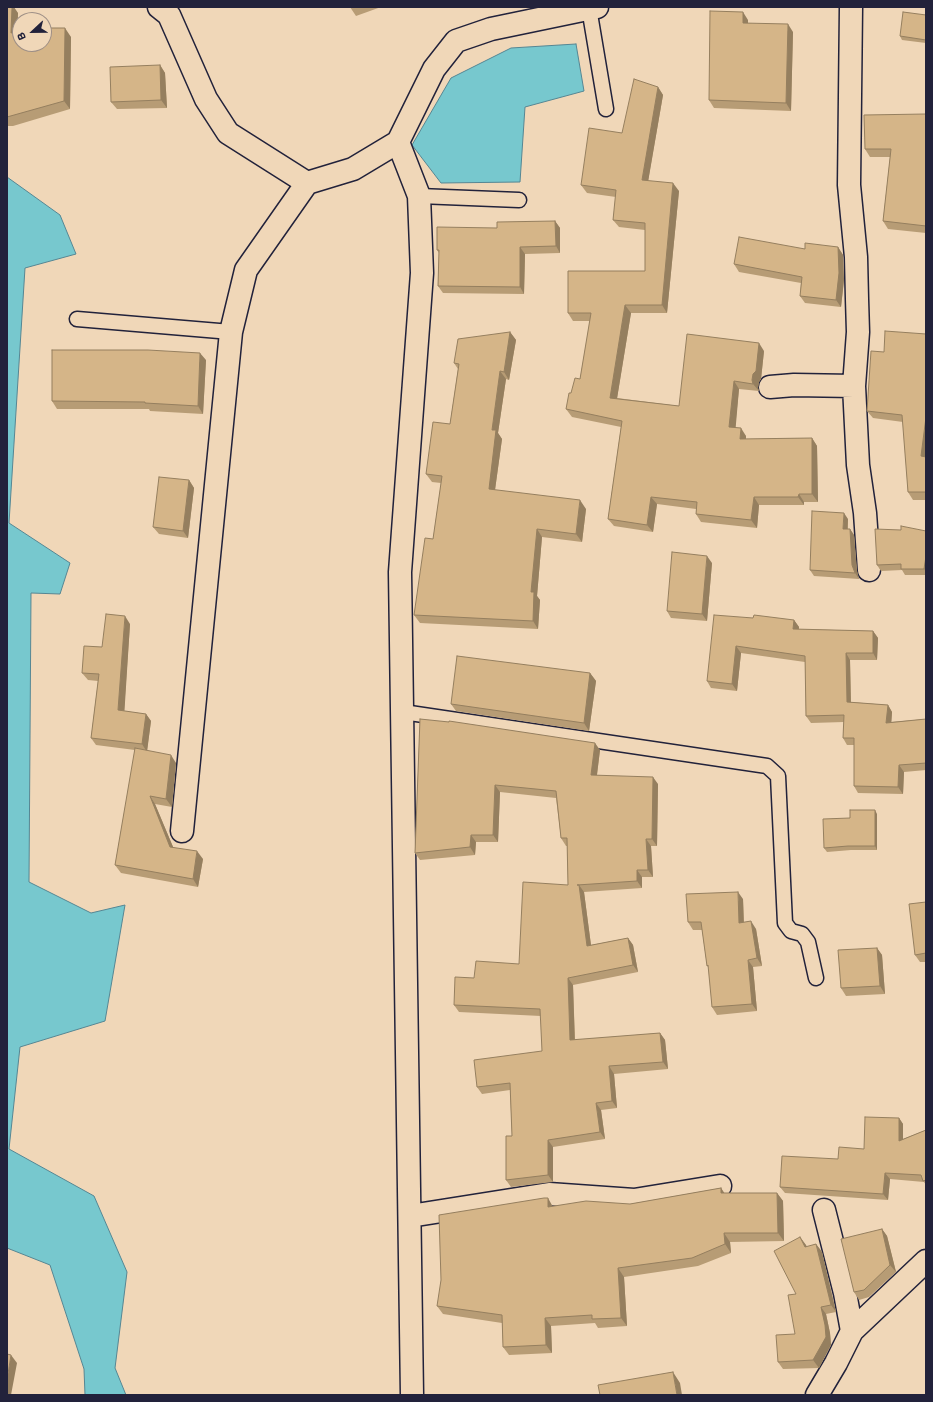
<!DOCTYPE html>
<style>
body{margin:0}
#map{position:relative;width:933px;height:1402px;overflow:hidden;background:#f0d7b8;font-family:Itim,sans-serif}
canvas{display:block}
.frame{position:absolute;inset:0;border:8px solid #22223b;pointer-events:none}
.north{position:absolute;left:12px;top:12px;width:40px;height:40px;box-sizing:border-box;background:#f0d7b8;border:1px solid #9e8f86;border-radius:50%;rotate:248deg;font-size:11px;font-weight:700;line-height:16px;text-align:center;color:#22223b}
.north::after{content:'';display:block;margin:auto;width:14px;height:18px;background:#22223b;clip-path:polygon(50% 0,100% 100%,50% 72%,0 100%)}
</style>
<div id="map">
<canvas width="933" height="1402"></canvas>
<div class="frame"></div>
<div class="north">B</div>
</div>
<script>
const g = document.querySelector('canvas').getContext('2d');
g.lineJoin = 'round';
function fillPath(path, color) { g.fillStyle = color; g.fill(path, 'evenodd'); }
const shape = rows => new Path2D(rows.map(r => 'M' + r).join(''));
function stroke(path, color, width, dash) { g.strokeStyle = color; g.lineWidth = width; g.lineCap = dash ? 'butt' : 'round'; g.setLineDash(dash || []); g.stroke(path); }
const water = shape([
 [576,44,584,91,525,107,520,182,441,183,412,145,451,78,511,48,576,44],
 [7,177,60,215,76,254,25,268,9,523,70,563,60,594,31,593,29,882,91,913,125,905,105,1021,20,1047,9,1149,94,1196,127,1272,115,1368,126,1395,85,1395,84,1369,50,1265,7,1248,7,177]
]);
const service = shape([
 [589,8,606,109],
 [419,196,519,200],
 [77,319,231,332],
 [403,712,767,766,778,776,785,923,791,931,802,934,808,942,816,978]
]);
const minor = shape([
 [159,7,169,15,206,99,228,133,307,183,353,169,398,142,434,69,456,41,491,29,597,7],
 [851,7,849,185,856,257,857,299,858,332,854,386,858,465,865,513,869,570],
 [398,142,419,196,422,273,400,572,412,1395],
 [770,387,794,385,854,386],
 [182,831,231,332,246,270,307,183],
 [824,1210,845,1293,852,1331],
 [410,1216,549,1194,634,1200,720,1186],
 [817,1395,836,1363,852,1331,926,1261]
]);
const wall = shape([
 [7,7,18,13,17,31,44,23,47,28,71,37,70,109,13,126,7,126],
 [350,7,381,7,356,16],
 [926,15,926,43,902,40,900,36],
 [748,20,748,23,793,32,791,111,714,108,709,100],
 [160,65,165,73,167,108,117,109,111,102],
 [658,87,663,95,648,181,679,191,667,313,631,313,617,398,679,406,764,351,761,379,759,382,758,388,759,391,739,389,735,428,746,436,746,439,812,438,817,446,818,502,804,502,804,505,759,505,757,528,701,522,696,514,696,509,657,504,653,532,614,526,608,519,621,427,572,417,566,409,571,393,580,379,590,321,573,321,568,313,645,271,645,230,619,227,613,220,616,197,587,193,581,185],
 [926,114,926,233,888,229,883,221,890,157,870,157,865,149],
 [555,221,560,228,560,253,525,254,524,294,443,293,438,286,439,253,437,250,497,228],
 [838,247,843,255,844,280,841,307,805,303,800,296,801,283,739,272,734,264,805,249],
 [510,332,516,340,509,380,506,379,498,433,502,439,495,490,586,509,582,542,542,537,537,596,540,600,538,629,420,623,414,615,433,539,441,483,432,482,426,474,450,424,458,369,454,363],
 [926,334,926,500,913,500,908,492,903,422,873,418,867,411,884,352],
 [206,360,203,414,150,411,149,409,57,409,52,401],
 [189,480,194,488,188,538,159,534,153,527],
 [848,519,848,529,850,529,854,535,857,571,859,579,814,576,810,570],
 [926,531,926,575,905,575,902,570,881,571,877,565],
 [712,563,707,621,671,618,667,611],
 [753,618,794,620,799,627,799,629,873,631,878,638,877,660,850,660,851,702,888,705,892,712,891,722,926,719,926,770,904,772,903,794,858,793,854,786,854,745,847,745,843,738,844,722,811,723,806,716,805,662,741,653,737,691,711,688,707,681],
 [130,624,124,711,146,714,151,721,147,750,176,763,172,807,155,804,173,847,203,859,198,887,121,873,115,865,135,750,96,745,91,738,98,681,88,680,82,673],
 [590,673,596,681,589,731,456,711,451,704],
 [420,719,600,750,597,775,658,784,657,846,651,846,653,877,642,877,642,888,584,892,591,945,628,938,633,945,638,972,573,985,575,1040,660,1033,665,1040,668,1069,614,1074,617,1108,601,1110,605,1139,553,1147,553,1182,511,1187,506,1180,512,1136,510,1090,482,1094,477,1087,542,1051,541,1016,459,1012,454,1005,474,978,519,964,568,885,567,846,566,846,561,838,556,798,500,792,498,842,476,842,475,855,420,860,415,853],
 [877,814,877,850,851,850,827,852,824,848,850,818],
 [743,899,744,922,756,929,762,966,753,967,757,1011,717,1015,712,1007,709,968,707,966,702,930,693,930,688,922],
 [926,902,926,962,920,962,915,955],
 [877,948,882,955,885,994,846,996,841,988],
 [899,1118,903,1124,903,1139,926,1130,926,1185,924,1182,890,1179,888,1200,785,1193,780,1187,838,1159,864,1149],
 [721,1188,724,1193,777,1193,783,1201,784,1241,730,1242,731,1253,698,1266,624,1277,627,1326,598,1328,595,1323,551,1326,552,1353,509,1355,503,1347,502,1323,443,1314,437,1306,553,1206,630,1204],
 [882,1229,887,1236,896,1272,869,1297,859,1300,854,1292],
 [800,1237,807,1247,816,1244,822,1252,836,1312,826,1314,830,1333,831,1345,819,1368,783,1369,778,1362,795,1334]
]);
const shadedWall = shape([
 [12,7,14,7,18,13,17,42,11,33],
 [743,12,748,20,748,30,743,23],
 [44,23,50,32,44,28],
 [788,24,793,32,791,111,786,103],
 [65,28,71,37,70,109,64,101],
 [160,65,165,73,167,108,161,100],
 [658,87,663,95,647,188,642,180],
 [673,183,679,191,667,313,662,305],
 [555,221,560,228,560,253,556,246],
 [520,247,525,254,524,294,520,287],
 [838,247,843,255,844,280,841,307,836,300],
 [625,305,631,313,616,405,610,398],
 [510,332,516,340,509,380,504,372],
 [759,343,764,351,761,379,759,382,758,388,759,391,753,384,752,380],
 [200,353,206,360,203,414,198,406],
 [500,371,506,379,498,433,502,439,494,497,489,489,492,430],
 [734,381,739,389,735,435,729,427],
 [926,417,926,464,921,456],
 [741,428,746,436,746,446,740,439],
 [812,438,817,446,818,502,812,494],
 [189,480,194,488,188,538,183,531],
 [799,494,804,502,804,505,798,497],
 [651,497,657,504,653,532,647,525],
 [754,497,759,505,757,528,751,520],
 [580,500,586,509,582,542,576,534],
 [844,513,848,519,847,535,843,529],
 [537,529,542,537,537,596,540,600,538,629,533,621,531,592],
 [850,529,854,535,857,571,859,579,855,573,852,565],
 [707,556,712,563,707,621,702,614],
 [926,556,926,572,924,569],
 [125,616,130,624,124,718,118,710],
 [794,620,799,627,798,636,793,629],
 [873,631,878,638,877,660,873,653],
 [736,646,741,653,737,691,732,684],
 [846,653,850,660,851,709,847,702],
 [590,673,596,681,589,731,584,723],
 [888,705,892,712,891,729,886,723],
 [146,714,151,721,147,752,142,744],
 [595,743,600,750,596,782,591,775],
 [171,755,176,763,172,807,166,799],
 [899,765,904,772,903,794,898,787],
 [653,777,658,784,657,846,652,839],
 [495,785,500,792,498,842,493,835],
 [150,796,155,804,176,854,170,847],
 [875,810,877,814,877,850,875,846],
 [471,835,476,842,475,855,470,847],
 [646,839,651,846,653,877,648,870],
 [197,851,203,859,198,887,193,879],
 [637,870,642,877,642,888,637,881],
 [579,885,584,892,592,953,587,946],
 [738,892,743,899,744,931,739,923],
 [751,921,756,929,762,966,757,958],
 [628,938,633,945,638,972,633,965],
 [877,948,882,955,885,994,880,986],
 [748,960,753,967,757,1011,752,1004],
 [568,978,573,985,575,1047,570,1040],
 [660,1033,665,1040,668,1069,663,1062],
 [609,1066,614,1074,617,1108,612,1101],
 [596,1103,601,1110,605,1139,600,1132],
 [899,1118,903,1124,903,1147,899,1141],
 [548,1140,553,1147,553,1182,548,1175],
 [885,1173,890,1179,888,1200,883,1194],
 [721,1188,727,1197,721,1193],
 [777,1193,783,1201,784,1241,778,1233],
 [548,1198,553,1207,548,1207],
 [882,1229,887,1236,896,1272,890,1265],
 [724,1233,730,1242,731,1253,725,1244],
 [800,1237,806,1245,811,1255,805,1247],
 [816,1244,822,1252,836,1312,831,1305],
 [618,1268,624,1277,627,1326,621,1318],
 [821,1307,826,1314,830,1333,831,1345,819,1368,813,1360],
 [545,1318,551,1326,552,1353,546,1345],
 [11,1355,17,1363,11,1395,7,1395,7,1380],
 [673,1372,680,1383,682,1395,677,1395]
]);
const building = shape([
 [7,7,12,7,11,33,20,31,20,44,44,44,44,28,65,28,64,101,7,117,7,7],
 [710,11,743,12,743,23,788,24,786,103,709,100,710,11],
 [903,12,926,15,926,40,900,36,903,12],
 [160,65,161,100,111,102,110,67,160,65],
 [634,79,658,87,642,180,673,183,662,305,625,305,610,398,679,406,687,334,759,343,756,371,753,374,752,380,753,384,734,381,729,427,741,428,740,439,812,438,812,494,799,494,798,497,754,497,751,520,696,514,697,502,651,497,647,525,608,519,622,421,566,409,569,393,571,393,575,378,580,379,591,313,568,313,568,271,645,271,645,223,613,220,616,190,581,185,589,128,622,133,634,79],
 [926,114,926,226,883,221,891,149,865,149,864,115,926,114],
 [555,221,556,246,520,247,520,287,438,286,439,250,437,250,437,227,497,228,497,222,555,221],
 [739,237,805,249,805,243,838,247,839,273,836,300,800,296,802,277,734,264,739,237],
 [885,331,926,334,926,417,921,456,926,457,926,492,908,492,902,415,867,411,871,351,884,352,885,331],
 [510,332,504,372,500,371,492,430,496,430,489,489,580,500,576,534,537,529,531,592,534,592,533,621,414,615,425,538,433,539,442,476,426,474,433,422,450,424,459,364,454,363,458,339,510,332],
 [52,350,148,350,200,353,198,406,145,403,145,402,52,401,52,350],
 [159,477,189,480,183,531,153,527,159,477],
 [812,511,844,513,843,529,850,529,852,565,855,573,810,570,812,511],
 [901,526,926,531,926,556,924,569,901,569,901,564,877,565,875,529,901,530,901,526],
 [672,552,707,556,702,614,667,611,672,552],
 [106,614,125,616,118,710,146,714,142,744,91,738,99,674,82,673,84,646,102,647,106,614],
 [714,615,753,618,754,615,794,620,793,629,873,631,873,653,846,653,847,702,888,705,886,723,926,719,926,763,899,765,898,787,854,786,854,738,843,738,844,715,806,716,805,656,736,646,732,684,707,681,714,615],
 [457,656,590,673,584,723,451,704,457,656],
 [420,719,449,722,449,721,595,743,591,775,653,777,652,839,646,839,648,870,637,870,637,881,577,885,579,885,587,946,628,938,633,965,568,978,570,1040,660,1033,663,1062,609,1066,612,1101,596,1103,600,1132,548,1140,548,1175,506,1180,506,1136,512,1136,510,1083,477,1087,474,1060,542,1051,540,1009,454,1005,455,977,474,978,476,961,519,964,523,882,568,885,567,838,561,838,556,791,495,785,493,835,471,835,470,847,415,853,420,719],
 [135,748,171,755,166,799,150,796,170,847,197,851,193,879,115,865,135,748],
 [850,810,875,810,875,846,848,846,824,848,823,819,850,818,850,810],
 [738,892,739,923,751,921,757,958,748,960,752,1004,712,1007,708,965,707,966,701,922,688,922,686,894,738,892],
 [926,902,926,953,915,955,909,904,926,902],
 [877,948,880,986,841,988,838,950,877,948],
 [865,1117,899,1118,899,1141,926,1130,926,1180,923,1181,921,1175,885,1173,883,1194,780,1187,782,1156,838,1159,839,1147,864,1149,865,1117],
 [721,1188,721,1193,777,1193,778,1233,724,1233,725,1244,692,1258,618,1268,621,1318,592,1319,592,1315,545,1318,546,1345,503,1347,502,1315,437,1306,441,1280,439,1215,544,1198,548,1198,548,1207,586,1201,630,1204,721,1188],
 [882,1229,890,1265,864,1290,854,1292,841,1239,882,1229],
 [800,1237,805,1247,816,1244,831,1305,821,1307,825,1325,826,1337,813,1360,778,1362,776,1335,795,1334,788,1295,796,1294,774,1251,800,1237],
 [7,1354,11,1355,7,1380,7,1354],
 [673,1372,677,1395,600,1395,598,1385,673,1372]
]);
fillPath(water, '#77c8ce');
stroke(water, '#558693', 1);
stroke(service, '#22223b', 17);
stroke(minor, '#22223b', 25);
stroke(service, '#f0d7b8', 14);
stroke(minor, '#f0d7b8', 22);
fillPath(wall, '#b79c75');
fillPath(shadedWall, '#957f5f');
fillPath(building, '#d5b588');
stroke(building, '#957f5f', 1);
</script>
